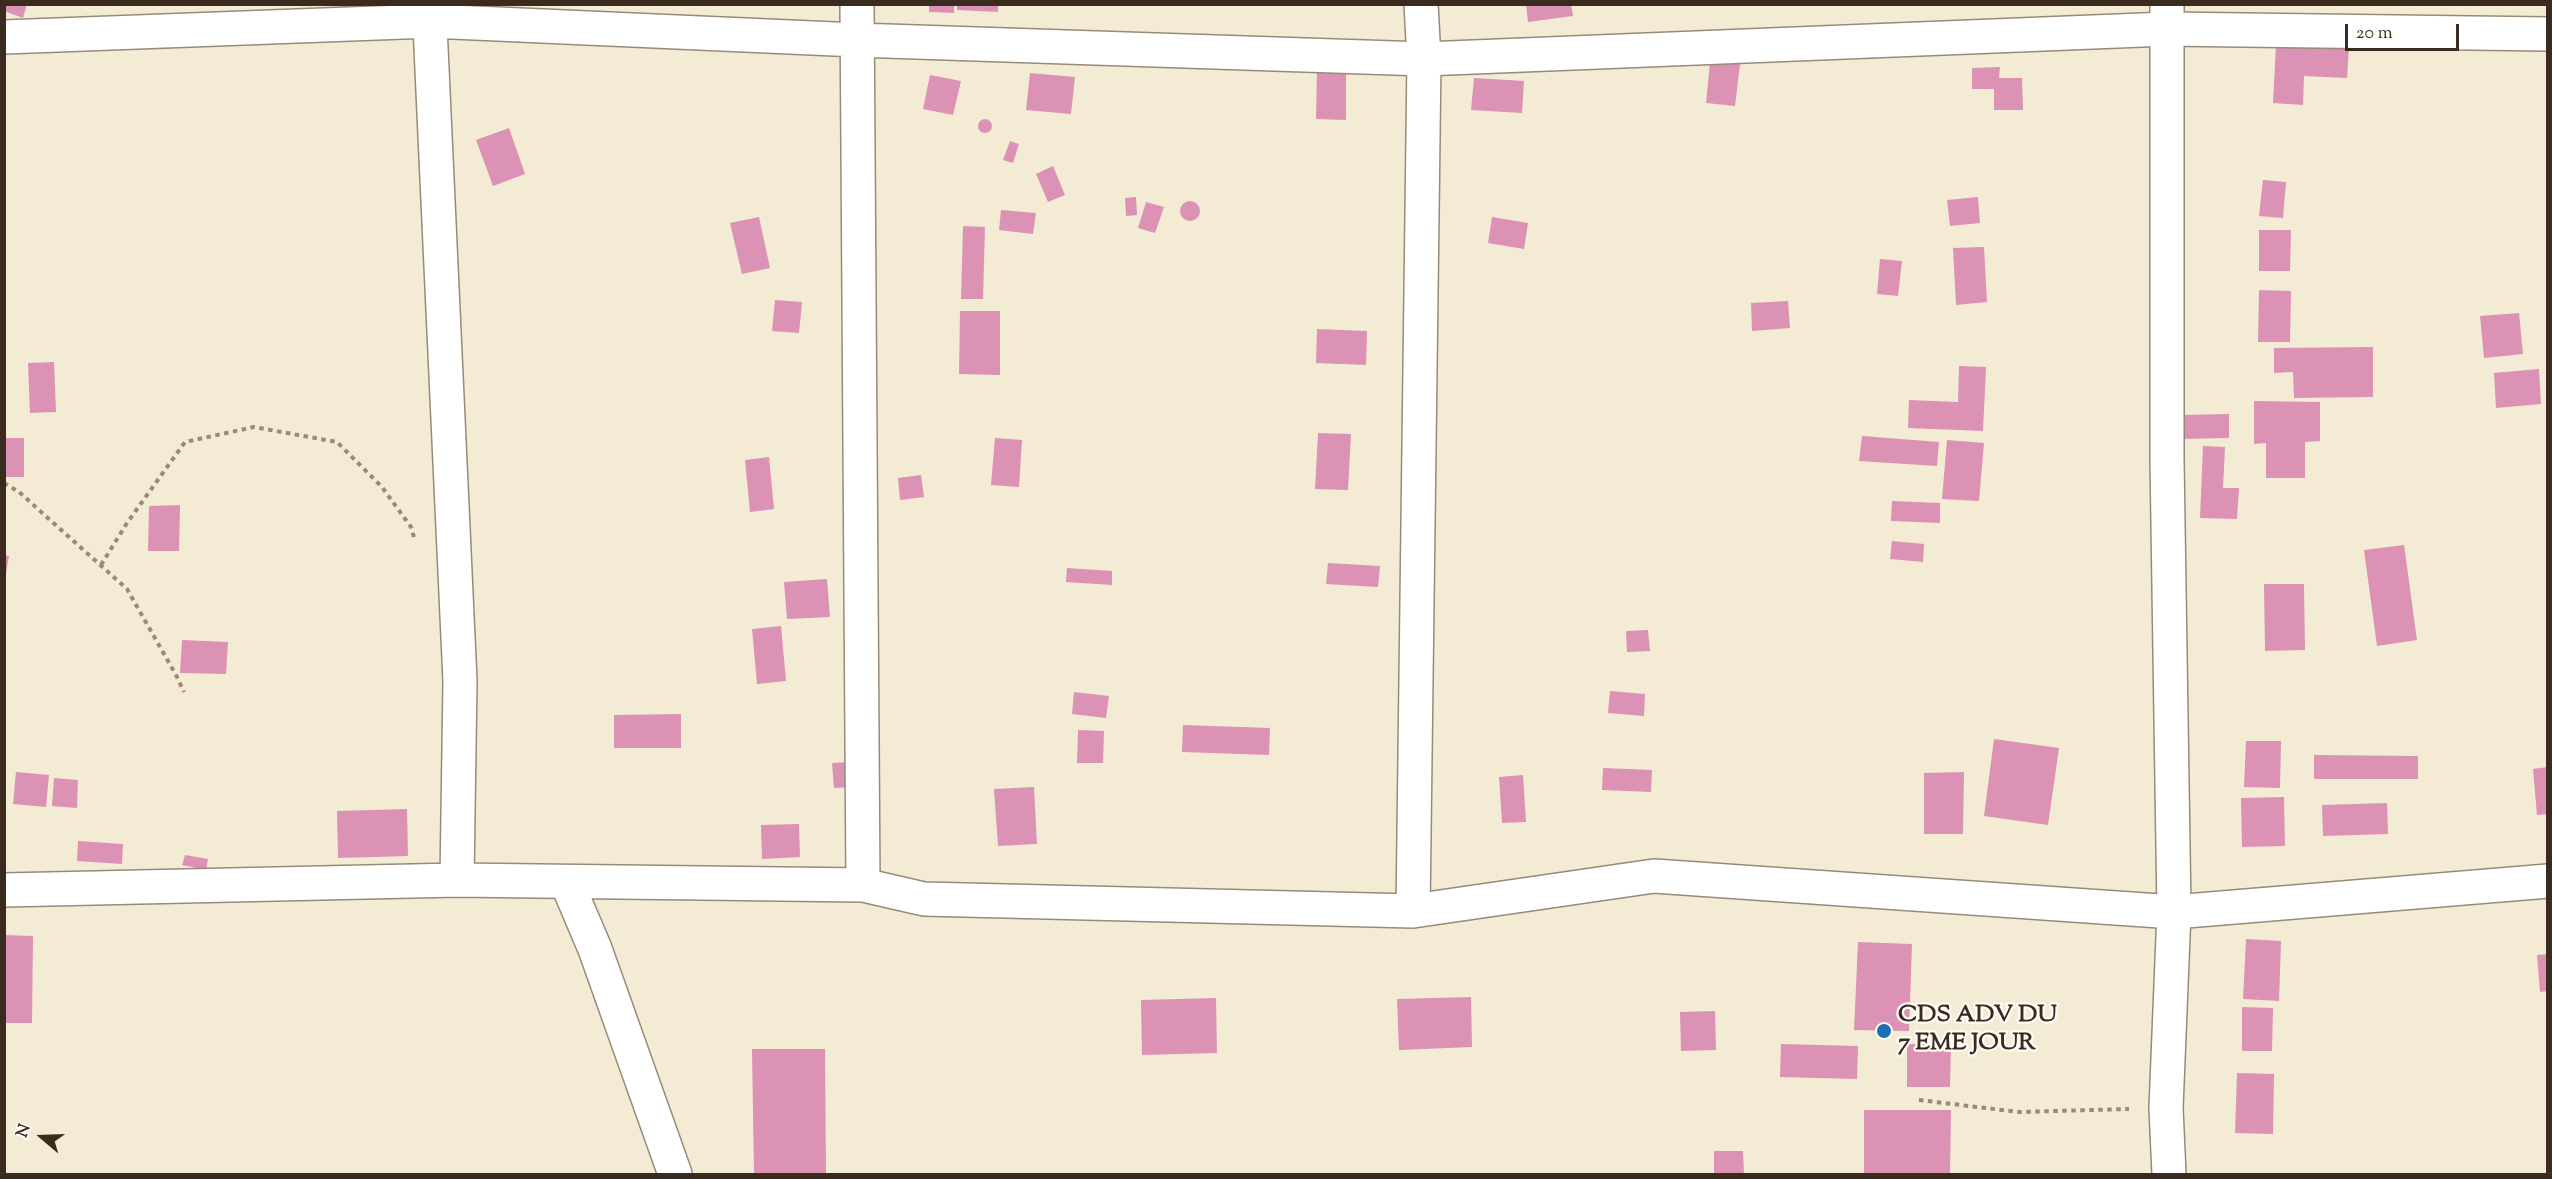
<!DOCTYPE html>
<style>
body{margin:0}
#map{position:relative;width:2552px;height:1179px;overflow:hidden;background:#f4ebd5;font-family:"Sorts Mill Goudy",serif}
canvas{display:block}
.frame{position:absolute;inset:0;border:6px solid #3b2a1e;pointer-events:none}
.north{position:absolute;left:12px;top:1107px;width:60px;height:60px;-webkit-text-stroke:4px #fdfcf7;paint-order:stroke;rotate:289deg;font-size:16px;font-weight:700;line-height:24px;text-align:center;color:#3b2a1e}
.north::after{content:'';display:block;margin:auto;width:21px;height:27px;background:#3b2a1e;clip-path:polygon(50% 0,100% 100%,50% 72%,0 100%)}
.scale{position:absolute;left:2345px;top:24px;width:114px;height:27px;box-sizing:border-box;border:3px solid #3b2a1e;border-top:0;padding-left:8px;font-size:18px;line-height:21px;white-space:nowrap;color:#3b2a1e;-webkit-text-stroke:4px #fdfcf7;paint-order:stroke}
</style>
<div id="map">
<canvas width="2552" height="1179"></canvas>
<div class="frame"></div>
<div class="north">N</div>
<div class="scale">20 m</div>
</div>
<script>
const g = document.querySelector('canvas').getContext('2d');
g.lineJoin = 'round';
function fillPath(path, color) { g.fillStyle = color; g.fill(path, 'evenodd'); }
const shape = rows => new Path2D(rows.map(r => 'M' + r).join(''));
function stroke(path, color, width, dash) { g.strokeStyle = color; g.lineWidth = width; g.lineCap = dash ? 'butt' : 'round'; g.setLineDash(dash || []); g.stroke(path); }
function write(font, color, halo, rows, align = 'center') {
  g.font = font + ' "Sorts Mill Goudy",serif'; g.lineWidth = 4.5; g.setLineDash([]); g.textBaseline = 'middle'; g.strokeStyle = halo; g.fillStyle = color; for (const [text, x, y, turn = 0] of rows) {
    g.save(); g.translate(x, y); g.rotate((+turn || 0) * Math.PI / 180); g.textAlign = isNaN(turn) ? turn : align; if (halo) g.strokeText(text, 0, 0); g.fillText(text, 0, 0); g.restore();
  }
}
const building = shape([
 [4,4,27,4,23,18,4,11],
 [340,4,389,4,389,19,340,19],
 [929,4,954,4,954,13,929,12],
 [957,4,998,4,998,12,957,10],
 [1526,4,1571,4,1573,16,1528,22],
 [2276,44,2349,47,2347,78,2304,76,2303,105,2273,103],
 [1711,53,1741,56,1735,106,1706,103],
 [2000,67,1999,78,2022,78,2023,110,1994,110,1994,89,1972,89,1972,68],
 [1317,69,1346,69,1346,120,1316,119],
 [1030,73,1075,77,1071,114,1026,110],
 [930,75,961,81,953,115,923,109],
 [1474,78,1524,81,1522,113,1471,110],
 '978 126a7 7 0 1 1 14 0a7 7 0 1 1-14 0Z',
 [509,128,525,174,493,186,476,140],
 [1010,141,1019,144,1013,163,1003,160],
 [1053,166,1065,195,1048,202,1036,174],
 [2263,180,2286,182,2283,218,2259,216],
 [1136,197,1137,215,1126,216,1125,198],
 [1978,197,1980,223,1950,226,1947,200],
 '1180 211a10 10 0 1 1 20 0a10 10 0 1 1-20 0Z',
 [1146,202,1164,207,1155,233,1138,228],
 [1001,210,1036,213,1033,234,999,230],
 [759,217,770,268,742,274,730,223],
 [1492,217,1528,223,1524,249,1488,243],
 [963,226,985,227,983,299,961,299],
 [2259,230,2291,230,2290,271,2259,271],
 [1984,247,1987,302,1956,305,1953,248],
 [1880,259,1902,261,1898,296,1877,294],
 [2259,290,2291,291,2290,342,2258,342],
 [775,300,802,302,799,333,772,331],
 [1788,301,1790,328,1752,331,1751,303],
 [960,311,1000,311,1000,375,959,374],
 [2519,313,2523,354,2484,358,2480,316],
 [1317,329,1367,331,1366,365,1316,363],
 [2373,347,2373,397,2294,398,2293,372,2274,373,2274,348],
 [54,362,56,412,30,413,28,363],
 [1959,366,1986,367,1983,431,1908,428,1909,400,1958,402],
 [2539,369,2541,404,2496,408,2494,373],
 [2254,401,2320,402,2320,441,2305,442,2305,478,2266,478,2266,443,2254,444],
 [2229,414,2229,438,2181,439,2181,415],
 [1318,433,1351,434,1348,490,1315,489],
 [1862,436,1939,442,1937,466,1859,461],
 [4,438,24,438,24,477,4,477],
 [995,438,1022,440,1019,487,991,485],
 [1947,440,1984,443,1979,501,1942,499],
 [2203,446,2225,447,2223,488,2239,488,2237,519,2200,518],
 [769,457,774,509,750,512,745,460],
 [921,475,924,497,900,500,898,478],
 [1892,501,1940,503,1940,523,1891,521],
 [180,505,179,551,148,551,149,506],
 [1892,541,1924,544,1923,562,1890,559],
 [2404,545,2417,640,2377,646,2364,550],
 [4,555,9,556,6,574,4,574],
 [1328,563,1380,566,1378,587,1326,584],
 [1067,568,1112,571,1112,585,1066,582],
 [827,579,830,617,787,619,784,582],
 [2264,584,2304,584,2305,650,2265,651],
 [781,626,786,681,757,684,752,629],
 [1648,630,1650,651,1627,652,1626,631],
 [182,640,228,642,226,674,180,673],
 [1610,691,1645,694,1644,716,1608,713],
 [1074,692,1109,696,1106,718,1072,714],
 [681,714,681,748,614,748,614,715],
 [1183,725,1270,728,1269,755,1182,752],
 [1078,730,1104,731,1103,763,1077,763],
 [1994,739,2059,748,2048,825,1984,816],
 [2246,741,2281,741,2280,788,2244,787],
 [2314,755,2418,756,2418,779,2314,779],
 [851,762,852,787,834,788,832,763],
 [2548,767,2548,814,2537,815,2533,769],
 [1603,768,1652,770,1651,792,1602,790],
 [16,772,49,775,46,807,13,804],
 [1964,772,1963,834,1924,834,1924,773],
 [1523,775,1526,822,1502,823,1499,777],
 [54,778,78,780,77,808,52,806],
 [1034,787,1037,844,998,846,994,789],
 [2284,797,2285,846,2242,847,2241,798],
 [2387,803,2388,834,2323,836,2322,805],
 [407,809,408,856,338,858,337,811],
 [799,824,800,857,762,859,761,825],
 [78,841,123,844,122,864,77,861],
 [185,855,208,859,206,870,182,865],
 [4,935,33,936,32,1023,4,1023],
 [2246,939,2281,941,2279,1001,2243,999],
 [1858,942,1912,944,1909,1031,1854,1030],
 [2548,954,2548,991,2540,992,2537,955],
 [1471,997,1472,1047,1399,1050,1397,999],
 [1216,998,1217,1053,1142,1055,1141,1000],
 [2242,1007,2273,1008,2272,1051,2242,1051],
 [1715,1011,1716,1050,1681,1051,1680,1012],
 [1781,1044,1858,1046,1857,1079,1780,1077],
 [1907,1044,1951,1044,1950,1087,1907,1087],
 [752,1049,825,1049,826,1174,754,1174],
 [2237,1073,2274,1074,2273,1134,2235,1133],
 [1864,1110,1951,1110,1950,1174,1864,1174],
 [1714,1151,1743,1151,1744,1174,1714,1174]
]);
const path = shape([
 [4,483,19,492,127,589,176,675,184,692],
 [101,565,127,523,185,442,254,427,337,442,382,487,411,527,415,541],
 [1919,1100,2019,1112,2129,1109]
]);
const street = shape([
 [429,4,460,681,457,880],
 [857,4,863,885],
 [4,37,430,21,857,40,1424,59,2167,29,2548,34],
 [567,883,595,949,675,1174],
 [4,890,457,880,863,885,924,899,1413,911,1654,876,2174,912,2548,881],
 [1413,911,1424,59,1421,4]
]);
const highway = shape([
 [2167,4,2167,459,2174,912,2166,1108,2169,1174]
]);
const markers = [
 [1884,1031,8,"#1f6fb2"]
];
const poiNames = [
 ["CDS ADV DU",1898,1017],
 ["7 EME JOUR",1898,1045]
];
fillPath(building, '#db92b4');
stroke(street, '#988a7a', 36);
stroke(highway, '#988a7a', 36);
stroke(path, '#988a7a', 4, [4.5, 4.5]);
stroke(street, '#fff', 33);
stroke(highway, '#fff', 33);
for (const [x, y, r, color] of markers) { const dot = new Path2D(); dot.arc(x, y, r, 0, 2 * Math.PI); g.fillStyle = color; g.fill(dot); stroke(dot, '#fdfcf7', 2); }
write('bold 24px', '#3b2a1e', '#fdfcf7', poiNames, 'left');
</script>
